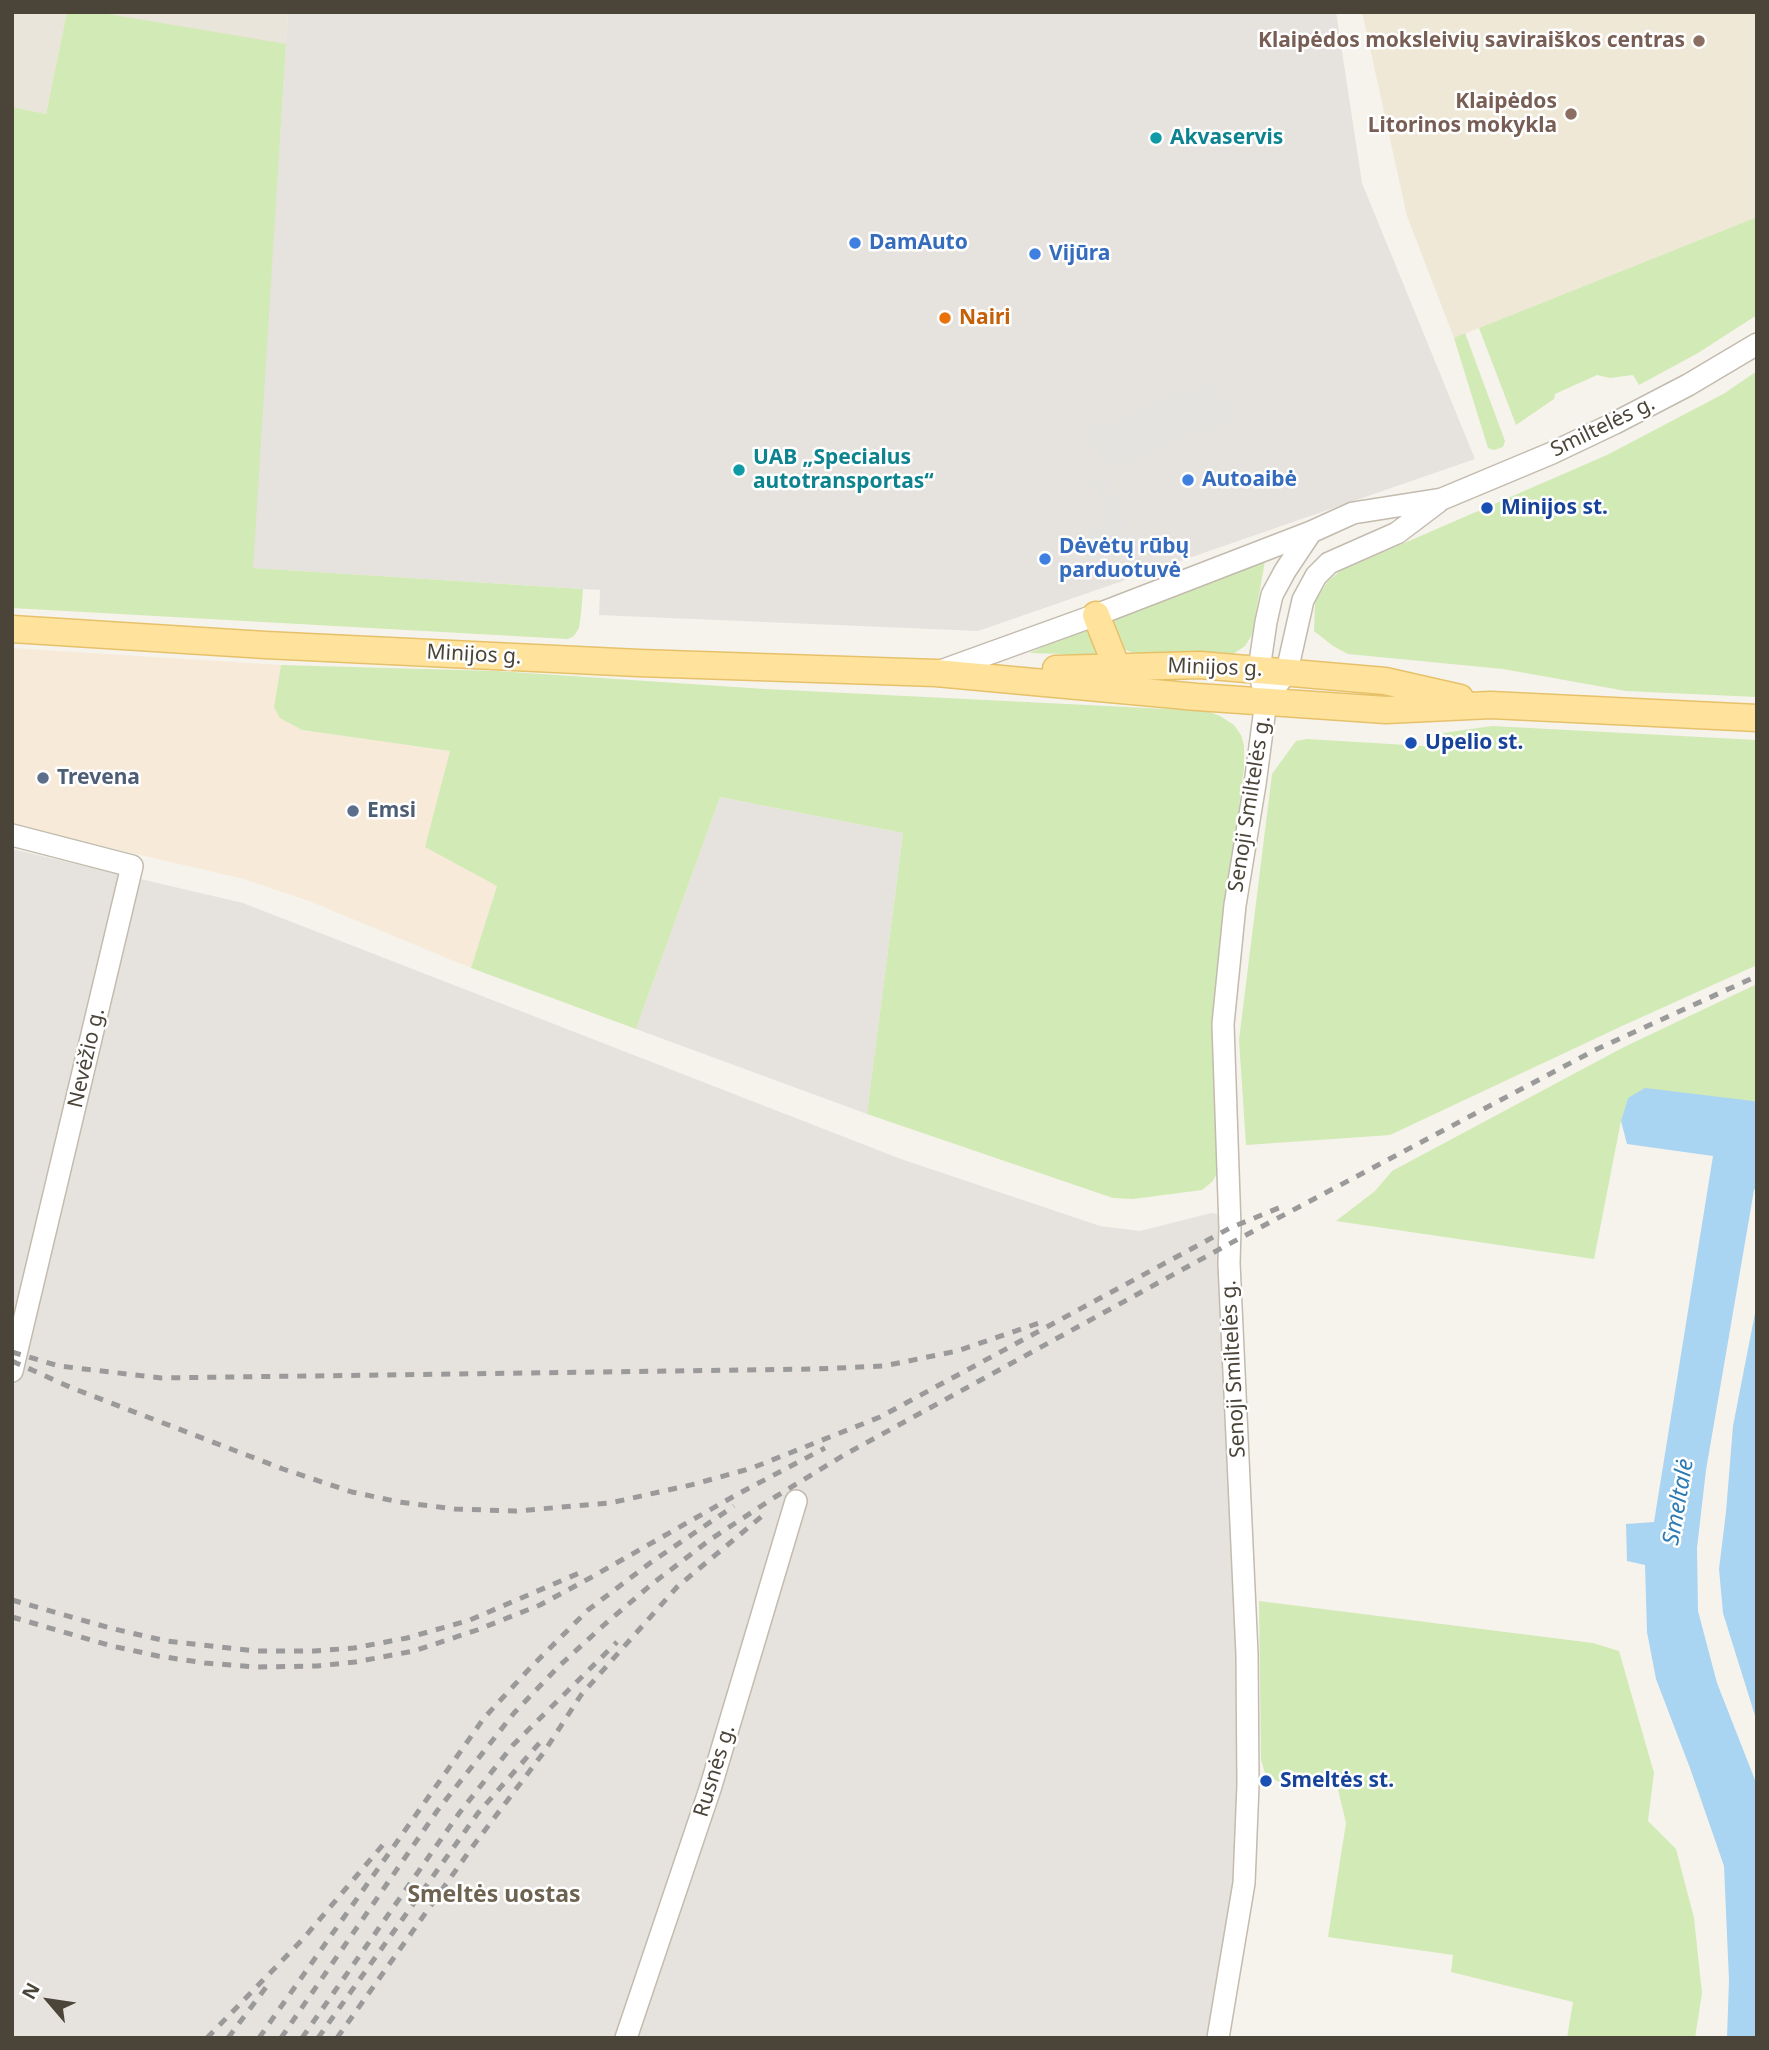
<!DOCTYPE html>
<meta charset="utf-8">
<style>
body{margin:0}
#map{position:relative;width:1769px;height:2050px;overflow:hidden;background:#f6f3ec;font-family:"Noto Sans",sans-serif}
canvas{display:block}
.frame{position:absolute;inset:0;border:14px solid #4b4439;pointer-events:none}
.north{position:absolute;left:14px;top:1966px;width:70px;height:70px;-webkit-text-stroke:5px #fff;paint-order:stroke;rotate:299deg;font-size:19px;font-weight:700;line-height:28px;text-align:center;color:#4b4439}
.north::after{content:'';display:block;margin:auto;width:24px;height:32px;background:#4b4439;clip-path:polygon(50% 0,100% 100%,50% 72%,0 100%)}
</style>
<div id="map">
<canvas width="1769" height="2050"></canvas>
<div class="frame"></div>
<div class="north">N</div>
</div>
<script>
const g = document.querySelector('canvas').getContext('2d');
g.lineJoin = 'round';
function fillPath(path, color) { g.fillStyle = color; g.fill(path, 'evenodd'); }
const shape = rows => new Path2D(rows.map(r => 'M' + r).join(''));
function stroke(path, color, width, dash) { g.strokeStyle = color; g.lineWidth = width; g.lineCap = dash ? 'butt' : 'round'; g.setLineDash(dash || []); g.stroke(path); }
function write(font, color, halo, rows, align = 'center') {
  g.font = font + ' "Noto Sans",sans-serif'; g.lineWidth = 5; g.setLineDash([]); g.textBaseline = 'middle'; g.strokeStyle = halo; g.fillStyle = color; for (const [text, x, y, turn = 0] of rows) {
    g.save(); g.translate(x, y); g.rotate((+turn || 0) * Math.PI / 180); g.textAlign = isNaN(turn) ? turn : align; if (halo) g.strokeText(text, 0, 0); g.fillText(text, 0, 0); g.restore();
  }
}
const residential = shape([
 [12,12,67,12,46,114,12,107],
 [97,12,288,12,286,44,266,42]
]);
const commercial = shape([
 [12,648,281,665,274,707,289,723,302,730,450,751,426,847,497,886,471,968,309,901,244,879,12,825]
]);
const industrial = shape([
 [288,12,1336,12,1362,183,1475,459,978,631,599,615,600,590,252,568],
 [720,797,903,833,867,1114,636,1029],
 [12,849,243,903,901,1159,1100,1226,1140,1231,1211,1213,1217,1214,1220,1220,1230,1436,1241,1783,1236,1881,1212,2038,12,2038]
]);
const education = shape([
 [1362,12,1757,12,1757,217,1454,338,1407,216]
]);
const green = shape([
 [67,12,97,12,286,44,253,568,583,589,581,614,579,628,574,636,568,639,12,608,12,107,46,114],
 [1757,217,1757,315,1698,353,1639,385,1633,375,1610,378,1597,375,1555,394,1554,399,1516,425,1479,328],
 [1465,333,1505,441,1503,447,1494,450,1488,448,1454,338],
 [1757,371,1757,697,1626,691,1503,669,1348,654,1333,646,1314,631,1315,602,1328,581,1340,571,1607,455,1725,393],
 [1266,555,1252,635,1245,646,1230,656,1140,654,1128,651,1116,645,1103,620],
 [1092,625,1098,655,1029,653],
 [281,665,497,671,765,689,1207,711,1220,716,1234,725,1241,735,1244,745,1244,767,1213,1022,1217,1173,1213,1181,1202,1190,1133,1199,1113,1198,867,1114,903,833,720,797,636,1029,471,968,497,886,425,847,450,751,302,730,280,718,274,707],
 [1492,726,1757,740,1757,965,1622,1026,1390,1135,1246,1145,1239,1040,1272,774,1296,741,1307,739,1440,747,1471,741,1442,739,1443,733],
 [1757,984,1757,1103,1753,1101,1628,1098,1621,1121,1594,1259,1336,1221,1375,1191,1392,1171,1624,1047],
 [1259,1601,1593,1643,1619,1651,1654,1773,1648,1821,1676,1849,1694,1918,1702,1993,1695,2038,1567,2038,1573,2002,1451,1972,1453,1955,1328,1937,1346,1823,1334,1773,1304,1781,1280,1783,1265,1773,1261,1760]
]);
const parking = shape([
 [1218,377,1237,419,1103,472,1086,429],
 [1108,475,1136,545,1090,565,1078,532,1106,520,1090,481]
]);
const water = shape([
 [1645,1088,1753,1101,1757,1103,1757,1187,1754,1190,1706,1470,1697,1548,1698,1611,1717,1683,1757,1785,1757,2038,1727,2038,1729,1980,1724,1866,1690,1768,1656,1679,1647,1632,1645,1565,1627,1561,1626,1524,1654,1522,1713,1156,1627,1144,1621,1121,1628,1098],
 [1757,1303,1757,1722,1723,1613,1719,1569,1726,1512,1733,1426]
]);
const minor = shape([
 [938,672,1096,615,1311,532,1353,513,1442,499,1552,453,1615,423,1688,385,1757,344],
 [1277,685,1287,671,1303,600,1316,576,1329,563,1397,533,1438,502],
 [12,835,132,866,12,1371],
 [626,2038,710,1789,796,1501],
 [1218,2038,1244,1883,1248,1785,1247,1654,1229,1263,1230,1228,1223,1024,1235,905,1255,784,1266,701,1259,669,1266,622,1272,595,1285,571,1311,532]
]);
const major = shape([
 [1096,615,1117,668],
 [12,629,265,645,639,663,936,673,1197,697,1386,710,1491,705,1757,718],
 [1056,669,1200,665,1385,681,1460,698]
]);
const rail = shape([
 [12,1352,59,1366,161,1378,815,1369,884,1366,957,1351,1039,1323],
 [12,1361,72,1388,283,1469,352,1492,399,1502,455,1509,516,1511,610,1503,695,1484,752,1468,880,1417,1230,1228,1281,1207],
 [12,1600,110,1628,166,1641,256,1651,314,1651,354,1648,407,1638,470,1620,584,1571],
 [12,1617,112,1646,158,1656,205,1663,257,1667,317,1666,355,1662,414,1651,477,1630,540,1605,590,1578,736,1495,825,1448],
 [207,2038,303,1939,387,1840],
 [228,2038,267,1986],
 [259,2038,484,1718,530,1668,588,1610,650,1563,734,1506],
 [281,2038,437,1811,514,1713,558,1667,605,1624,652,1584,711,1539,775,1497,844,1455,1229,1244,1595,1050,1757,976],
 [302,2038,460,1812,513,1745,617,1642],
 [318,2038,478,1813,543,1739],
 [337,2038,473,1846,544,1752,581,1695,677,1587,767,1512]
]);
const markers = [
 [1699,41,7,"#8d6e63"],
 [1571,114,7,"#8d6e63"],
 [1156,138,7,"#0f9aa8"],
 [855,243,7,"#3f7fe0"],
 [1035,254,7,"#3f7fe0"],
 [945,318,7,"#e8710a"],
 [739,470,7,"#0f9aa8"],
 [1188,480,7,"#3f7fe0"],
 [1487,508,7,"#1a4fb4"],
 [1045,559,7,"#3f7fe0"],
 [1411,743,7,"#1a4fb4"],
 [43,778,7,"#5c6f8a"],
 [353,811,7,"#5c6f8a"],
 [1266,1781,7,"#1a4fb4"]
];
const educationNames = [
 ["Klaipėdos moksleivių saviraiškos centras",1685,41],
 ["Klaipėdos",1557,102],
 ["Litorinos mokykla",1557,126]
];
const cultureNames = [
 ["Akvaservis",1170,138],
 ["UAB „Specialus",753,458],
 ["autotransportas“",753,482]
];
const shopNames = [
 ["DamAuto",869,243],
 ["Vijūra",1049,254],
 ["Autoaibė",1202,480],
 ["Dėvėtų rūbų",1059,547],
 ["parduotuvė",1059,571]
];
const foodNames = [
 ["Nairi",959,318]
];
const streetNames = [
 ["Smiltelės g.",1603,427,-26],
 ["Minijos g.",474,655,3],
 ["Minijos g.",1215,668,2],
 ["Senoji Smiltelės g.",1250,804,-81],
 ["Nevėžio g.",87,1058,-77],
 ["Senoji Smiltelės g.",1234,1369,-93],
 ["Rusnės g.",715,1771,-73]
];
const transitNames = [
 ["Minijos st.",1501,508],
 ["Upelio st.",1425,743],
 ["Smeltės st.",1280,1781]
];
const serviceNames = [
 ["Trevena",57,778],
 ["Emsi",367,811]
];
const waterNames = [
 ["Smeltalė",1679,1502,-80]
];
const neighbourhoodNames = [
 ["Smeltės uostas",494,1895]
];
fillPath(residential, '#eae5da');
fillPath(commercial, '#f7ead8');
fillPath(industrial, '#e6e2dd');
fillPath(education, '#efe8d6');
fillPath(green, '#d2eab5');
fillPath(parking, '#e5e3e0');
fillPath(water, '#a9d4f2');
stroke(minor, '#c2bbae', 24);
stroke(major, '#e6c16a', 29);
stroke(minor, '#fff', 21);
stroke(major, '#ffe39c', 26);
stroke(rail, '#9a9a9a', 5, [9, 9]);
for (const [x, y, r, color] of markers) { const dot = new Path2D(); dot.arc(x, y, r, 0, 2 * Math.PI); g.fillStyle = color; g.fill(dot); stroke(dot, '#fff', 2.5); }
write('bold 21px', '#785e54', '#fff', educationNames, 'right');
write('bold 21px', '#0d838f', '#fff', cultureNames, 'left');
write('bold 21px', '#366cbe', '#fff', shopNames, 'left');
write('bold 21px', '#c56008', '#fff', foodNames, 'left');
write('21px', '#4b4439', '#fff', streetNames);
write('bold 21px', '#164399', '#fff', transitNames, 'left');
write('bold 21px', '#4e5e75', '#fff', serviceNames, 'left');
write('italic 23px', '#2e7ab2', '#fff', waterNames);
write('bold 23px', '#6e6250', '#fff', neighbourhoodNames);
</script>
